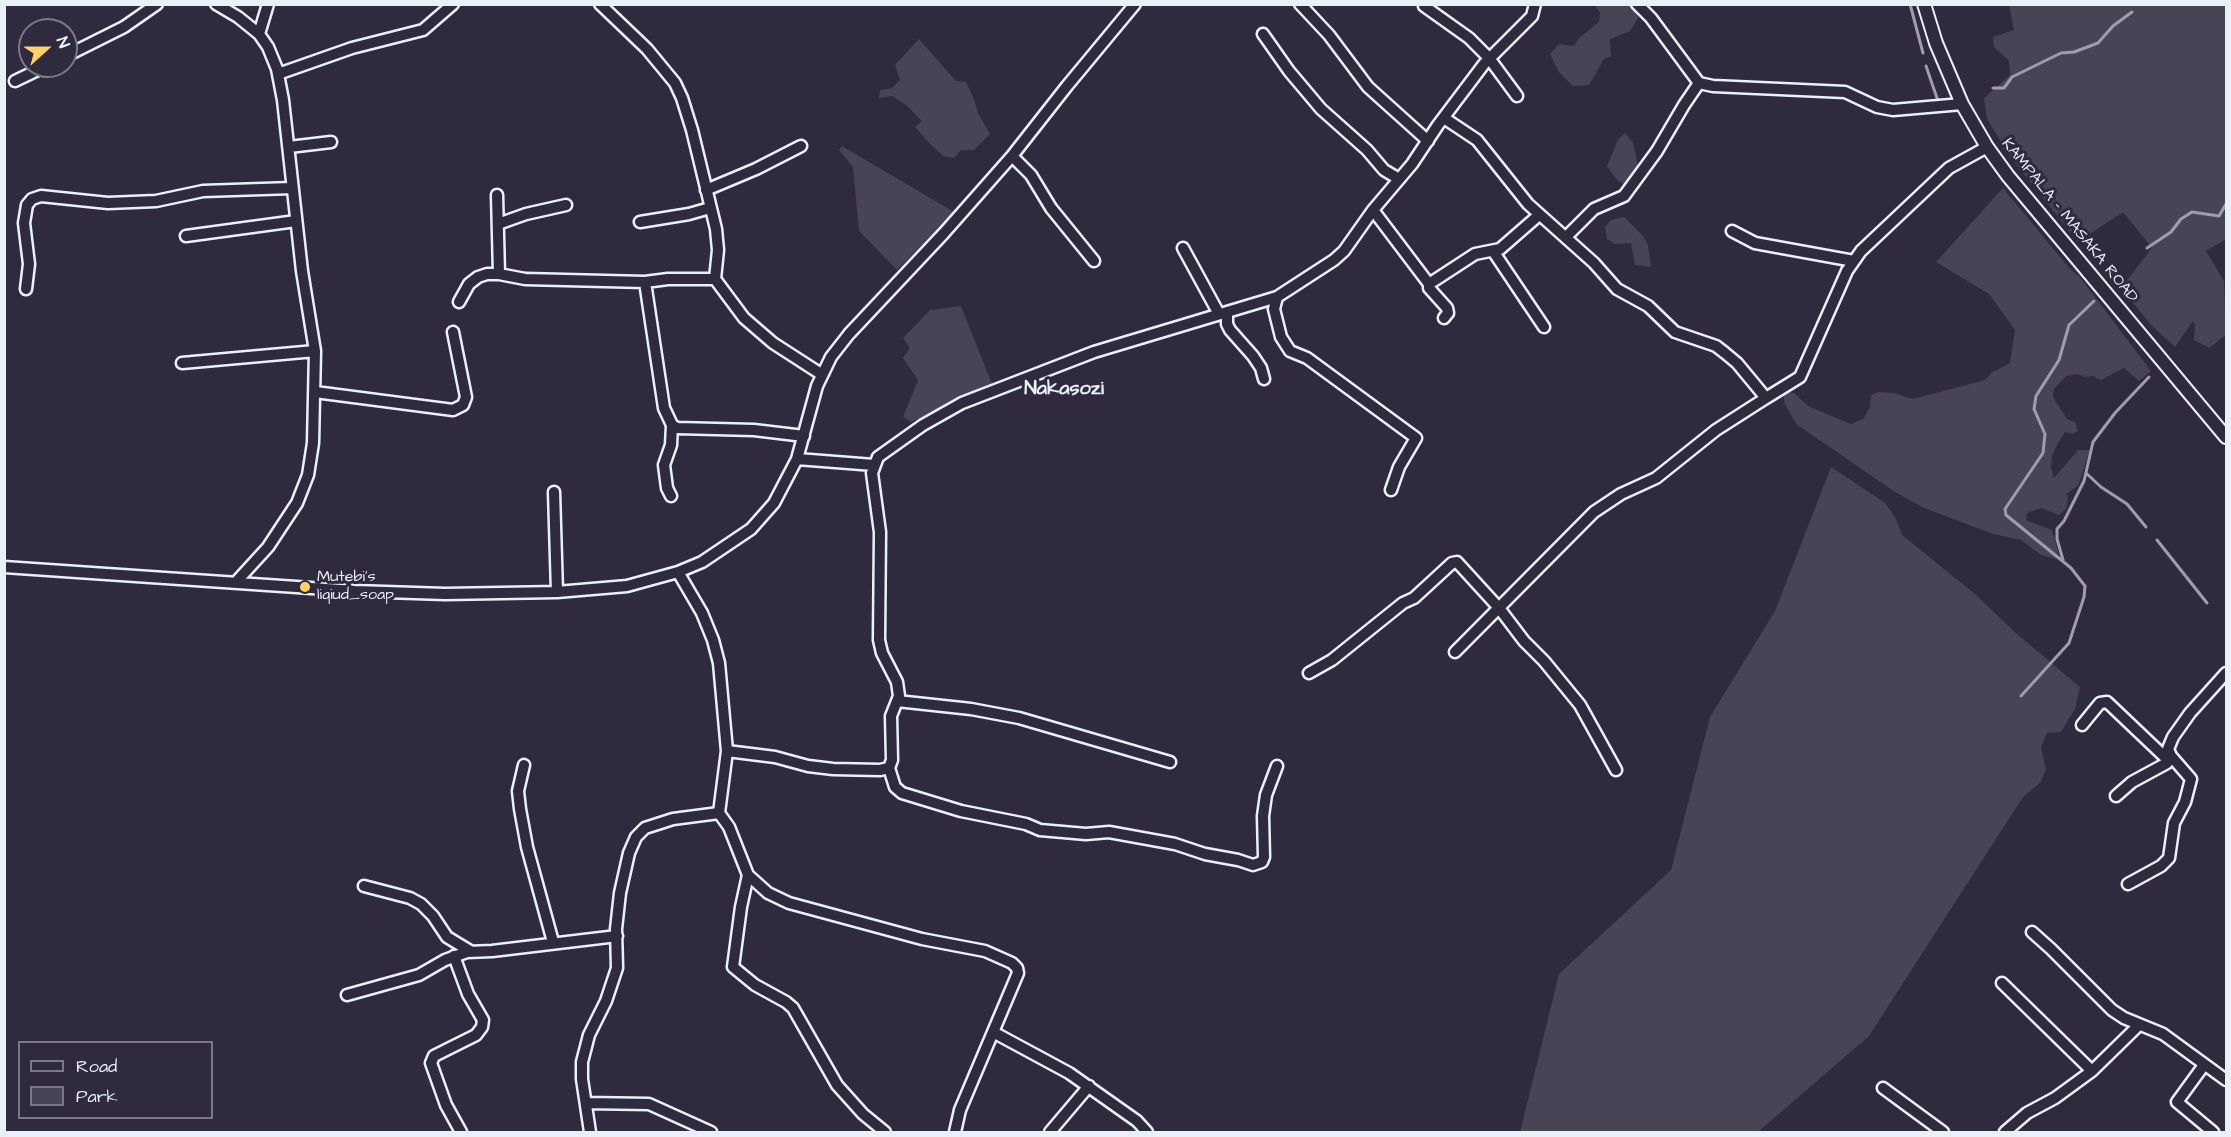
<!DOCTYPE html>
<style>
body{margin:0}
#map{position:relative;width:2231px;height:1137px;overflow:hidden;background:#2f2a3d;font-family:"Architects Daughter",sans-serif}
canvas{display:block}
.frame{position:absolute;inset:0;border:6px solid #e8f1f8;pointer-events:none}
.legend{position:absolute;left:18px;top:1041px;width:195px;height:78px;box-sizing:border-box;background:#2f2a3d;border:2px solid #797a88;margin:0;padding:8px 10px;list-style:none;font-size:18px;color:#e8f1f8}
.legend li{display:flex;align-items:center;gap:12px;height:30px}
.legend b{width:30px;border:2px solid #797a88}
.north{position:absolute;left:18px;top:18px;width:60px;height:60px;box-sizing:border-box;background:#2f2a3d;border:2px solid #797a88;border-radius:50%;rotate:69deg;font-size:16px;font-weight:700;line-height:24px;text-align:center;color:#e8f1f8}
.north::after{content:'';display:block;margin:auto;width:21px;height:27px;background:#ffd166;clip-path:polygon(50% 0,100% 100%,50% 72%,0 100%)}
</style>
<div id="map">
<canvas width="2231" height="1137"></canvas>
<div class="frame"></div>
<ul class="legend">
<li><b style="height:8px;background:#2f2a3d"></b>Road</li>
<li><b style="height:16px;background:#464455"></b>Park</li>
</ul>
<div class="north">N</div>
</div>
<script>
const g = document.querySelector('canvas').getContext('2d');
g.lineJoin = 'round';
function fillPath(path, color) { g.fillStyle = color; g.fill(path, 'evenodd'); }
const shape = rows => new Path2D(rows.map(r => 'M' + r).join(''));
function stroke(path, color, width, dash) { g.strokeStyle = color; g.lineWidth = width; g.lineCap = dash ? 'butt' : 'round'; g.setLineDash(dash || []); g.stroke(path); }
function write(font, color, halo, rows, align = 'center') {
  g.font = font + ' "Architects Daughter",sans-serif'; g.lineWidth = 6; g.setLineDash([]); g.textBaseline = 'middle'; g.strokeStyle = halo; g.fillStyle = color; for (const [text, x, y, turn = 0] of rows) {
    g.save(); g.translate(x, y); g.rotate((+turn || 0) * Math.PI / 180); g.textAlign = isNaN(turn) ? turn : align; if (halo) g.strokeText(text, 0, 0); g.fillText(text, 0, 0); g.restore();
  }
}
const green = shape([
 [1595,5,1637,5,1638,18,1630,31,1610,39,1611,56,1604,59,1589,85,1573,86,1559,72,1550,54,1559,44,1574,46,1579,38,1599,22,1600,13],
 [2009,5,2226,5,2226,239,2206,251,2224,281,2226,335,2209,348,2194,340,2195,325,2193,321,2175,347,2151,325,2121,288,2152,248,2123,212,2078,242,2012,159,1987,119,1984,98,2010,75,2009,61,1994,47,1993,37,2014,30],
 [919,39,956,81,966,82,974,99,978,113,990,134,974,150,961,150,954,158,943,156,928,142,915,127,922,121,906,105,892,96,879,98,880,90,892,88,900,80,895,65],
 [1625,133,1633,143,1640,173,1627,186,1617,180,1607,166,1618,140],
 [842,146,954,212,897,270,859,231,853,167,839,150],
 [2003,188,2070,269,2079,276,2151,371,2139,381,2124,368,2101,380,2093,376,2084,377,2078,374,2066,376,2054,389,2053,397,2067,419,2075,422,2078,431,2072,434,2065,432,2058,443,2052,456,2051,467,2054,478,2078,450,2090,450,2078,486,2066,494,2068,498,2066,509,2059,515,2041,508,2027,513,2026,520,2052,530,2058,551,2057,559,2041,555,2021,540,1993,534,1924,508,1895,492,1796,424,1784,402,1784,395,1789,392,1794,393,1808,406,1851,424,1863,419,1870,407,1871,395,1878,392,1894,393,1913,399,1985,380,1991,373,2010,363,2015,330,1989,294,1936,262],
 [1624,217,1643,236,1648,245,1651,267,1635,265,1631,243,1614,244,1607,239,1605,227,1611,220],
 [961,306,992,384,911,422,903,417,918,380,903,358,910,348,903,338,930,310],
 [1831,467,1885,503,1895,517,1902,535,1975,594,2017,634,2080,687,2075,709,2061,732,2047,733,2041,747,2046,769,2041,782,2023,797,1869,1036,1758,1132,1520,1132,1559,974,1671,870,1710,717,1775,611]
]);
const stream = shape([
 [1910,4,1923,53],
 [1926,66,1938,101],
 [1993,88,2004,88,2012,77,2061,53,2074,52,2098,43,2113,26,2132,12],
 [2147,248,2171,232,2181,219,2192,212,2219,216,2226,204],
 [2086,473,2101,487,2127,504,2146,527],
 [2157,540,2207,603],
 [2063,560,2057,539,2057,529,2064,521,2084,481,2093,442,2115,413,2149,377],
 [2021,696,2069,643,2084,597,2085,586,2071,568,2006,515,2005,509,2043,453,2045,434,2034,409,2036,396,2059,360,2069,325,2094,301]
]);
const minor = shape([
 [216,4,238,17,259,34,268,47,277,69,283,100,302,271,315,351,313,443,308,475,297,503,268,547,236,582],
 [600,4,647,49,675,83,682,98,692,130,716,229,718,250,715,279,744,318,773,343,821,374],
 [1300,4,1329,35,1368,87,1428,141],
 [1637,4,1651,18,1699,83,1713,86,1845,92,1877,107,1893,110,1962,104],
 [1424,6,1469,38,1489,58,1517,96],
 [259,34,268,4],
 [1263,34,1289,71,1321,109,1367,150,1384,170,1399,179],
 [66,56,124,27,157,4],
 [278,74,352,48,423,30,453,4],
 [15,81,46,66],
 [1444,118,1477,140,1528,204,1594,263,1617,289,1648,306,1675,332,1716,346,1725,353,1737,363,1766,398,1800,377,1847,271,1861,251,1949,168,1987,147],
 [289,147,331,142],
 [1012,156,1031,175,1051,208,1094,261],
 [706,190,756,169,801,146],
 [497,195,499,274],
 [1373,210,1429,284,1429,288,1447,308,1448,313,1444,318],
 [640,222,689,214,710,208],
 [498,224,526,214,566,205],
 [1732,231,1755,243,1854,261],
 [186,236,296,221],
 [1566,237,1594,209,1624,196,1657,151,1684,105,1699,83],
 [1183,248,1219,314],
 [1493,251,1544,327],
 [645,282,664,408,672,425,677,428,754,430,804,436],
 [1429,284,1475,254,1500,249,1539,215],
 [26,289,29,264,24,223,27,205,32,199,41,196,108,203,156,201,203,191,292,188],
 [1277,297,1274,309,1281,337,1290,351,1307,358,1416,438,1399,467,1391,490],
 [459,302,469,284,478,277,487,274,499,274,525,279,645,282,668,279,715,279],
 [1227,312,1227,324,1230,330,1253,356,1261,368,1264,379],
 [182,363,315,351],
 [315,392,453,410,463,405,466,397,453,332],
 [797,459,874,465],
 [554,492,557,592],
 [671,496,667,488,664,465,671,445,672,425],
 [4,567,355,591,445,594,557,592,627,586,678,572,702,562,751,529,774,503,797,459,817,386,831,357,849,334,944,233,1012,156,1067,86,1135,4],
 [678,572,702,613,713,640,719,663,727,751,719,813,729,827,748,875,768,893,789,903,922,939,985,951,1012,963,1017,968,1018,973,960,1110,955,1132],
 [1455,652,1594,512,1621,494,1656,478,1716,430,1766,398],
 [1309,673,1332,660,1403,603,1414,598,1452,563,1457,562,1499,608,1524,641,1544,661,1580,705,1616,770],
 [897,701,971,709,1019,718,1170,762],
 [2082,725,2100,703,2107,702,2168,760],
 [727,751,775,757,808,766,833,769,880,770,889,768,892,760,891,716,899,696,897,682,882,653,879,640,880,532,872,473,878,457,923,425,962,403,1094,352,1277,297,1334,260,1344,251,1373,210,1412,164,1438,125,1484,64,1532,16,1535,4],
 [524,765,518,791,520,809,527,847,553,942],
 [889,768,895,787,902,793,961,811,1026,824,1040,830,1086,834,1109,832,1175,844,1205,854,1238,860,1253,865,1262,862,1264,857,1263,816,1266,795,1277,766],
 [2116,796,2132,782,2167,763,2171,756,2168,749,2173,737,2190,713,2226,673],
 [748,875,741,907,733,967,755,985,786,1002,793,1008,837,1085,863,1114,885,1132],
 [2128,884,2161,866,2169,858,2174,823,2185,802,2191,779,2171,756],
 [364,886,410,898,421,904,433,916,447,937,470,951],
 [2032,932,2051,949,2112,1010,2124,1018,2163,1034,2226,1080],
 [454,956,468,994,483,1020,482,1027,476,1035,434,1056,431,1063,446,1105,461,1132],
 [2002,983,2092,1071],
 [347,995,419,975,445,960,467,952,492,951,617,936],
 [993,1032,1069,1073,1137,1121,1147,1132],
 [2204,1065,2177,1102,2213,1132],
 [1883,1088,1943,1132],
 [586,1103,649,1104,711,1132],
 [590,1132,582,1079,582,1062,589,1035,606,1001,617,968,616,929,620,893,629,853,636,837,645,828,673,819,719,813],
 [1050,1132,1089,1086],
 [2005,1132,2027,1113,2055,1098,2092,1071,2139,1025]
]);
const major = shape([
 [1924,4,1936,43,1962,104,1987,147,2008,176,2226,437]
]);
const markers = [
 [305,587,6,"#ffd166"]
];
const streetNames = [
 ["KAMPALA - MASAKA ROAD",2069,221,51]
];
const poiNames = [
 ["Mutebi's",317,578],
 ["liqiud_soap",317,596]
];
const quarterNames = [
 ["Nakasozi",1064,390]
];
fillPath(green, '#464455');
stroke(stream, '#9c9fab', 3);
stroke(minor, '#e8f1f8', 15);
stroke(major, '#e8f1f8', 16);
stroke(minor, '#2f2a3d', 10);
stroke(major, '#2f2a3d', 12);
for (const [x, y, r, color] of markers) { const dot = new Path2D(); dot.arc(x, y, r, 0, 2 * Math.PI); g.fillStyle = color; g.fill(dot); stroke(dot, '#2f2a3d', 2); }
write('16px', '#e8f1f8', '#2f2a3d', streetNames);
write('16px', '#e8f1f8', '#2f2a3d', poiNames, 'left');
write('bold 20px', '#e8f1f8', '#2f2a3d', quarterNames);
</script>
